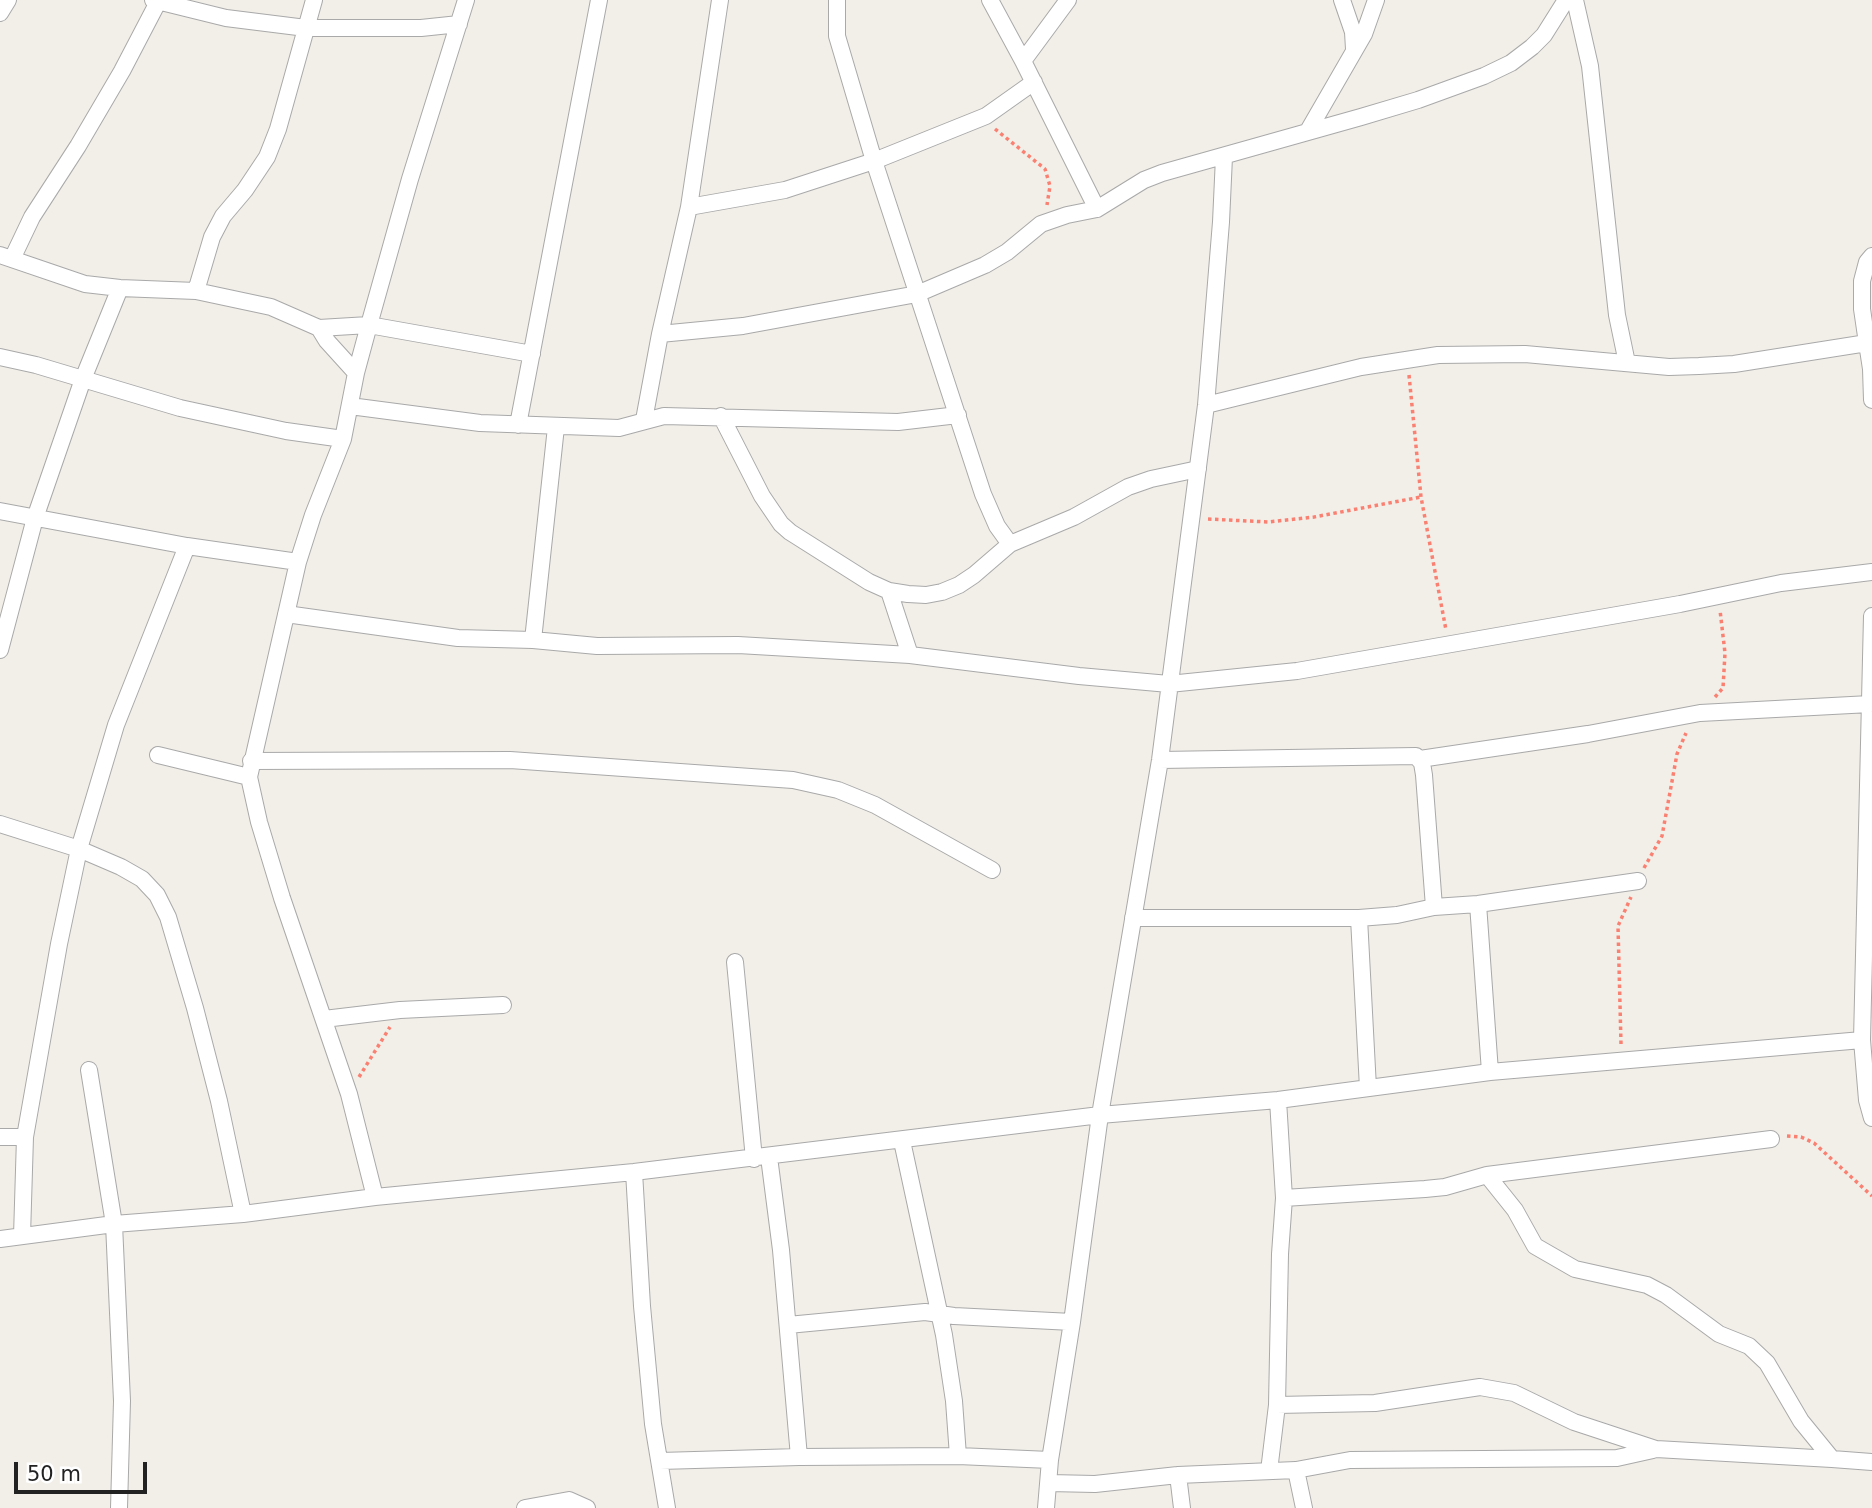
<!DOCTYPE html>
<style>
body{margin:0}
#map{position:relative;width:1872px;height:1508px;overflow:hidden;background:#f2efe9;font-family:"DejaVu Sans",sans-serif}
canvas{display:block}
.scale{position:absolute;left:14px;top:1462px;width:133px;height:32px;box-sizing:border-box;border:4px solid #222;border-top:0;padding-left:9px;font-size:21px;line-height:24px;white-space:nowrap;color:#222;-webkit-text-stroke:5px #fff;paint-order:stroke}
</style>
<div id="map">
<canvas width="1872" height="1508"></canvas>
<div class="scale">50 m</div>
</div>
<script>
const g = document.querySelector('canvas').getContext('2d');
g.lineJoin = 'round';
const shape = rows => new Path2D(rows.map(r => 'M' + r).join(''));
function stroke(path, color, width, dash) { g.strokeStyle = color; g.lineWidth = width; g.lineCap = dash ? 'butt' : 'round'; g.setLineDash(dash || []); g.stroke(path); }
const path = shape([
 [995,129,1045,169,1050,186,1047,205],
 [1409,375,1421,497,1446,630],
 [1208,519,1268,522,1314,517,1421,497],
 [1715,697,1723,688,1725,653,1720,610],
 [1644,868,1662,836,1677,754,1686,733],
 [1621,1044,1618,926,1631,897],
 [359,1077,390,1027],
 [1787,1136,1801,1137,1814,1143,1872,1196]
]);
const street = shape([
 [153,0,226,18,306,28,421,28,459,24],
 [837,0,837,36,874,161,983,494,997,526,1010,544],
 [990,0,1023,61,1097,209],
 [1342,0,1353,32,1354,49],
 [1575,0,1590,66,1617,315,1627,363],
 [0,13,8,0],
 [1023,61,1068,0],
 [1308,131,1364,34,1376,0],
 [689,207,785,190,874,161,986,116,1034,82],
 [0,255,85,284,120,288,196,291,271,307,319,328,327,341,356,373],
 [12,259,32,217,78,146,122,71,158,2],
 [196,291,212,237,223,216,245,190,267,157,278,129,314,0],
 [319,328,369,325,532,354],
 [660,334,743,326,917,294,985,265,1007,252,1041,224,1067,215,1097,209,1144,180,1162,173,1361,117,1418,100,1484,76,1511,63,1532,47,1544,35,1566,0],
 [1867,343,1862,309,1862,281,1867,262,1872,256],
 [0,357,36,365,180,408,286,431,343,439],
 [1206,405,1361,367,1438,355,1525,354,1669,367,1699,366,1734,364,1867,343,1871,369,1872,400],
 [350,406,480,423,619,428,664,416,898,422,958,415],
 [721,416,762,496,781,524,790,532,869,582,889,591,908,594,926,595,942,592,959,585,974,575,1010,544,1074,517,1128,487,1151,479,1198,469],
 [644,420,660,334,689,207,720,0],
 [518,425,599,0],
 [0,511,187,546,298,562],
 [889,591,910,655],
 [286,614,458,638,533,640,597,646,738,645,910,655,1079,676,1169,684,1297,671,1680,604,1781,583,1872,572],
 [1872,616,1862,1040,1867,1100,1872,1118],
 [533,640,556,427],
 [0,650,35,518,83,379,120,288],
 [158,755,249,777],
 [1420,759,1588,734,1700,713,1870,704],
 [1160,760,1416,756,1422,763,1424,775,1434,907],
 [251,761,510,760,793,780,838,790,875,805,992,870],
 [0,824,79,849,121,867,142,879,157,895,168,917,195,1008,219,1101,243,1214],
 [1478,904,1490,1072],
 [1133,918,1359,918,1397,915,1434,907,1478,904,1638,881],
 [1359,918,1368,1088],
 [735,962,754,1159],
 [324,1019,400,1010,503,1005],
 [89,1070,114,1224,122,1401,119,1508],
 [1278,1100,1284,1198,1280,1254,1277,1405,1375,1403,1480,1387,1514,1393,1574,1422,1656,1449,1832,1459],
 [0,1137,25,1137],
 [902,1141,944,1335,954,1401,958,1456],
 [769,1157,781,1250,799,1457],
 [634,1172,642,1306,653,1424,667,1508],
 [1487,1175,1771,1139],
 [375,1197,349,1094,282,898,259,822,249,777,298,562,313,515,343,439,356,373,369,325,410,179,466,0],
 [1284,1198,1425,1189,1445,1187,1487,1175,1515,1210,1535,1246,1575,1269,1647,1285,1666,1295,1719,1334,1749,1346,1767,1363,1801,1421,1832,1459,1872,1462],
 [22,1236,25,1137,59,944,79,849,116,725,187,546],
 [0,1239,114,1224,243,1214,375,1197,634,1172,1100,1115,1278,1100,1490,1072,1862,1040],
 [788,1325,925,1312,954,1316,1072,1322],
 [660,1461,799,1457,958,1456,1050,1460],
 [1296,1470,1304,1508],
 [1269,1471,1277,1405],
 [1178,1475,1182,1508],
 [1049,1483,1095,1484,1178,1475,1296,1470,1350,1460,1617,1458,1653,1450],
 [525,1508,569,1500,587,1508],
 [1046,1508,1050,1460,1072,1322,1100,1115,1160,760,1206,405,1221,222,1224,157]
]);
stroke(street, '#a9a9a9', 18);
stroke(path, '#fa8072', 3.5, [3.5, 3.5]);
stroke(street, '#fff', 16);
</script>
